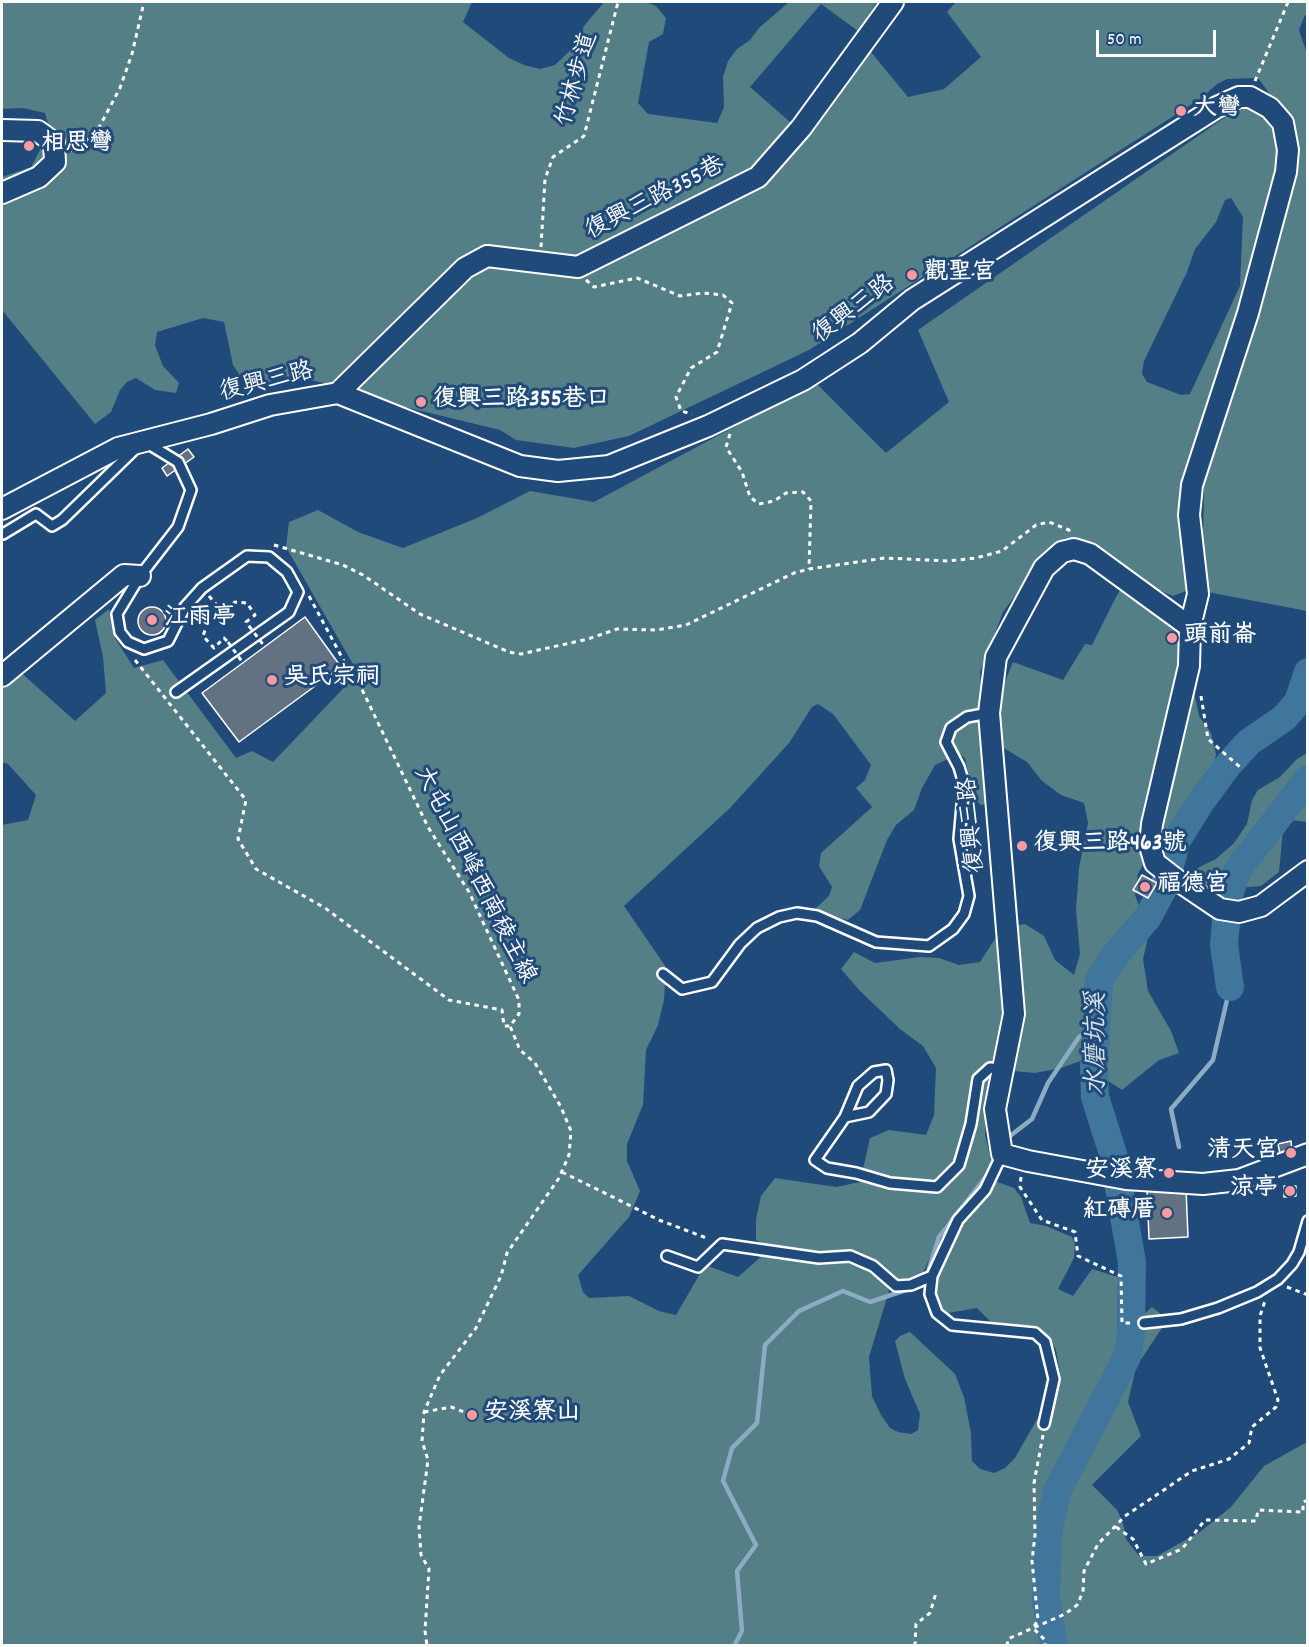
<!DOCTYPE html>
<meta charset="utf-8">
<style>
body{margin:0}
#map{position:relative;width:1309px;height:1647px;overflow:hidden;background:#1f4a7a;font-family:Dekko,sans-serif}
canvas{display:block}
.frame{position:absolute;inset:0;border:3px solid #fff;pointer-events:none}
.scale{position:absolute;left:1096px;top:30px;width:120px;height:27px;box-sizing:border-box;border:3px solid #fff;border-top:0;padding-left:8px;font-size:18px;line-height:21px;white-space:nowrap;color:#fff;-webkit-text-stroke:4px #1f4a7a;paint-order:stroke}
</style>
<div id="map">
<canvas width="1309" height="1647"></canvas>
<div class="frame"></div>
<div class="scale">50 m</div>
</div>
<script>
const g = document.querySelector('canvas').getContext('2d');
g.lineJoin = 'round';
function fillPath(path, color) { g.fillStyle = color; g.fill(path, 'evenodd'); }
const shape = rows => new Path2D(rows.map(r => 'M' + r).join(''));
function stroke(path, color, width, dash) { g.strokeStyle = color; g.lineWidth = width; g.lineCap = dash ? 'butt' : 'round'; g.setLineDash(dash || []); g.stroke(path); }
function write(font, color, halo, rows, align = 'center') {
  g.font = font + ' Dekko,"LXGW WenKai TC",sans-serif'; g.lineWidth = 6; g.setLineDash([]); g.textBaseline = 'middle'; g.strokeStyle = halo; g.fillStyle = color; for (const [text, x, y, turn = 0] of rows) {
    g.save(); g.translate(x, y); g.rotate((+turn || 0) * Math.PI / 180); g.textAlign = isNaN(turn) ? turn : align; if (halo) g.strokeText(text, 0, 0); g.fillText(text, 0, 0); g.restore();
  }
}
const green = shape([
 [2,2,472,2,463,22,509,58,524,65,540,69,555,65,579,42,584,26,604,2,646,2,656,6,666,18,663,34,649,42,638,103,648,114,717,123,724,107,723,77,728,61,737,49,750,40,759,28,789,2,877,2,858,31,821,4,750,87,805,135,871,52,908,97,944,89,981,57,947,12,956,2,1307,2,1307,16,1305,15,1299,30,1308,57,1307,611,1202,591,1204,485,1245,361,1294,184,1292,124,1258,78,1227,79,1217,84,1200,99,809,350,629,436,574,448,516,440,500,430,368,398,360,390,300,378,250,391,233,365,224,322,203,318,157,332,155,345,163,366,179,383,176,393,155,390,136,378,127,382,120,390,111,412,95,424,2,310,2,177,31,167,47,136,48,124,45,113,23,108,2,109],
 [1252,107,1273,123,1280,145,1279,172,1202,437,1190,581,1186,591,1173,596,1154,588,1078,538,1065,538,1053,544,1003,612,980,672,990,803,981,805,974,798,965,758,959,754,935,765,922,788,914,810,896,825,887,840,860,910,848,920,830,916,815,909,829,896,832,887,819,866,821,853,872,807,856,788,865,780,871,765,833,714,818,704,812,707,789,743,730,808,624,906,666,967,664,1000,658,1025,646,1050,643,1105,627,1144,627,1161,640,1191,629,1217,578,1275,583,1292,589,1298,629,1296,659,1311,676,1315,701,1272,708,1266,738,1277,764,1254,819,1265,847,1263,866,1269,887,1285,889,1291,869,1357,872,1396,881,1415,890,1428,898,1432,911,1434,918,1430,920,1414,905,1379,895,1341,900,1336,910,1332,955,1374,964,1397,971,1433,972,1461,980,1469,994,1473,1005,1468,1015,1458,1061,1377,1056,1350,1049,1337,1039,1329,991,1322,977,1308,948,1313,940,1306,934,1293,936,1277,962,1222,995,1181,1014,1188,1021,1197,1030,1223,1046,1226,1072,1237,1075,1244,1074,1258,1058,1289,1073,1296,1092,1269,1118,1277,1117,1325,1121,1330,1127,1330,1152,1307,1162,1315,1164,1325,1136,1367,1128,1402,1141,1436,1092,1485,1117,1510,1123,1523,1126,1539,1139,1556,1157,1556,1200,1532,1231,1507,1264,1466,1307,1442,1307,1645,2,1645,2,825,28,820,36,795,8,764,2,762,2,682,17,669,75,721,106,693,103,657,95,620,109,609,115,638,134,668,163,660,236,758,252,751,273,762,358,673,286,547,289,522,318,510,358,532,403,548,477,518,530,491,594,502,816,383,886,453,949,402,918,330,1234,111],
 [1231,198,1243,217,1240,286,1190,394,1181,395,1147,382,1142,374,1144,361,1187,272,1195,249,1216,222,1225,200],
 [1126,588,1181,628,1199,716,1211,733,1216,754,1212,774,1210,810,1191,837,1163,857,1150,851,1138,874,1135,895,1149,933,1143,959,1148,991,1171,1031,1179,1053,1159,1060,1122,1090,1102,1077,1083,1060,1061,1068,1035,1073,1013,1071,994,1089,987,1112,985,1134,992,1166,984,1185,944,1226,923,1273,912,1278,896,1279,865,1260,769,1247,756,1240,756,1219,761,1196,775,1178,836,1187,860,1182,870,1138,889,1130,926,1135,934,1115,936,1068,923,1046,900,1029,859,990,841,969,854,952,875,963,920,957,939,958,959,965,980,962,1002,928,1025,924,1044,936,1055,960,1074,975,1080,954,1076,910,1079,868,1088,823,1084,803,1061,795,1042,781,1027,762,1002,747,998,721,1000,694,1013,662,1063,680,1085,644,1092,645,1115,599,1120,590],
 [1307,753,1307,822,1290,820,1283,829,1279,872,1261,886,1225,889,1204,885,1189,872,1216,859,1234,843,1247,824,1252,800,1258,790,1280,777,1297,759]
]);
const stream = shape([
 [1010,1136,1032,1119,1048,1083,1079,1037,1096,1025],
 [1179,1147,1171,1109,1213,1060,1230,987],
 [734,1646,742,1631,737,1571,756,1545,723,1481,732,1448,757,1423,765,1345,799,1311,843,1291,870,1302,924,1284,939,1237,985,1178]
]);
const river = shape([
 [1230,987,1224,945,1228,898,1238,869,1308,779],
 [1054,1646,1046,1601,1047,1556,1048,1533,1057,1491,1127,1357,1131,1335,1132,1262,1113,1154,1095,1097,1094,1066,1099,980,1116,954,1148,917,1164,887,1177,840,1200,803,1228,765,1249,742,1284,718,1298,702,1308,672]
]);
const building = shape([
 [188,449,194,457,167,476,162,468,188,449],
 '138 621a14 14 0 1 1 28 0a14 14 0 1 1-28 0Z',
 [305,617,341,667,239,742,202,693,305,617],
 [1142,875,1157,883,1148,898,1133,890,1142,875],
 [1291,1141,1292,1152,1280,1154,1278,1144,1291,1141],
 [1284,1186,1296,1186,1296,1196,1284,1197,1284,1186],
 [1186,1188,1188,1237,1149,1239,1147,1190,1186,1188]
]);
const path = shape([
 [1255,81,1288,2],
 [71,151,95,135,120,88,132,54,144,2],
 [541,247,545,179,553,157,584,136,618,2],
 [586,280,594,287,637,278,680,296,703,293,723,295,732,303,717,352,691,368,676,397,681,411,692,414],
 [730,434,726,447,742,472,750,497,759,504,774,501,786,493,803,492,811,501,809,569],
 [274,545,343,565,363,575,420,614,509,652,521,654,588,639,617,629,656,630,686,625,794,573,809,569,885,558,948,561,976,558,1002,551,1036,525,1049,522,1069,530,1070,533],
 [209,596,222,611],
 [309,596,345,663,357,679,428,827,469,892,519,1000,519,1014,510,1026,520,1050,535,1063,561,1107,571,1131,569,1155,559,1178,507,1253,501,1276,476,1328,440,1375,424,1412,422,1441,428,1460,419,1527,421,1555,429,1569,425,1631,427,1646],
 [227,641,224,638,214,648,203,636,208,621,235,602,247,603,255,615,246,622,249,626],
 [135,660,246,800,238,839,256,869,325,908,449,1000,502,1010,504,1026,510,1026],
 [1201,696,1208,739,1241,768],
 [562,1172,659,1220,709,1239],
 [1021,1177,1020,1187,1042,1220,1075,1232,1078,1256,1121,1276,1122,1323,1133,1323],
 [1287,1287,1308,1295],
 [424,1412,451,1407,472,1415],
 [1043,1435,1034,1483,1035,1535,1032,1561,1038,1620,1033,1628,1045,1640,1045,1646],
 [1116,1527,1133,1539,1146,1564,1182,1549,1205,1520,1256,1521,1258,1510,1303,1512,1303,1502,1308,1500],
 [915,1646,916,1624,930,1613,936,1593],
 [1007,1646,1008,1639,1065,1614,1077,1605,1083,1592,1084,1571,1098,1544,1125,1516,1192,1471,1229,1459,1249,1443,1252,1427,1276,1407,1278,1400,1260,1348,1260,1316,1265,1301]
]);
const lane = shape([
 [147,443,178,462,191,490,178,527,140,576,117,614,120,632,128,642,144,649,168,641,185,607,202,588,247,556,269,557,287,572,298,592,289,612,176,692],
 [3,534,36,514,52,526,62,520,137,447],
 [663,974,682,989,712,982,740,944,757,928,779,917,797,913,817,916,876,942,929,946,953,929,964,914,969,896,959,839,964,784,959,767,946,742,951,728,967,717,989,713],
 [845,1117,858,1086,874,1072,886,1070,888,1080,886,1094,869,1112,845,1117,815,1160,827,1168,856,1173,890,1183,937,1187,959,1165,971,1124,978,1079,990,1068,1004,1069],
 [1002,1154,985,1190,958,1220,932,1276,930,1294,937,1313,952,1325,1035,1333,1045,1342,1054,1379,1044,1424],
 [667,1256,698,1267,722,1244,819,1258,850,1256,873,1266,896,1286,911,1285,932,1276],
 [1144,1323,1181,1319,1218,1308,1257,1292,1278,1279,1292,1264,1299,1252,1308,1221]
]);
const street = shape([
 [2,130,38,131,54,143,55,162,39,177,2,193],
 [338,393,465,268,487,256,578,267,758,177,801,128,893,2],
 [2,509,118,448,211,424,270,405,338,393,520,466,558,471,609,466,708,426,803,380,860,343,912,300,1217,107,1239,97,1250,97,1270,108,1283,123,1288,150,1286,172,1248,313,1192,485,1189,515,1198,594,1190,627,1189,666,1152,824,1150,846,1155,863,1177,880,1220,909,1239,912,1261,906,1308,871],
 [1190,627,1090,554,1074,549,1062,552,1044,568,996,657,989,713,1014,1014,995,1109,1002,1154,1028,1161,1126,1179,1203,1184,1239,1180,1308,1154],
 [2,676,124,575,140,576]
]);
const pathBridge = shape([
 [249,626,265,647],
 [228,642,243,663]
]);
const markers = [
 [1181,111,6,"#ff9aa2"],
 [29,146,6,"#ff9aa2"],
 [912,275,6,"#ff9aa2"],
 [421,402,6,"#ff9aa2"],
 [152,620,6,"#ff9aa2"],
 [1172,638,6,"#ff9aa2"],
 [272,680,6,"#ff9aa2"],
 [1022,846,6,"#ff9aa2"],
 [1145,887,6,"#ff9aa2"],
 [1291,1153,6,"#ff9aa2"],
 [1169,1173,6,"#ff9aa2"],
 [1290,1191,6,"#ff9aa2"],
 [1167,1213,6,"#ff9aa2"],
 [472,1415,6,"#ff9aa2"]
];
const streetNames = [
 ["竹林步道",579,80,-74],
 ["復興三路355巷",656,200,-27],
 ["復興三路",855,311,-37],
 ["復興三路",267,384,-14],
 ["復興三路",974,825,-95],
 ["大屯山西峰西南稜主線",473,876,63]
];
const poiNames = [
 ["大彎",1193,111],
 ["相思彎",41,146],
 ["觀聖宮",924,275],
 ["復興三路355巷口",433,402],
 ["江雨亭",164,620],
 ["頭前崙",1184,638],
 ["吳氏宗祠",284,680],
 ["復興三路463號",1034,846],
 ["福德宮",1157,887],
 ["清天宮",1279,1153,"right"],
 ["安溪寮",1157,1173,"right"],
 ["涼亭",1278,1191,"right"],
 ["紅磚厝",1155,1213,"right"],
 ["安溪寮山",484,1415]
];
const waterNames = [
 ["水磨坑溪",1099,1044,-90]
];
fillPath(green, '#547f86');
stroke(stream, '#8cacc4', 4.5);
stroke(river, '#40759c', 28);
fillPath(building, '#637282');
stroke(building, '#fff', 1.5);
stroke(lane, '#fff', 14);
stroke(street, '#fff', 24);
stroke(path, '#fff', 3, [4.5, 4.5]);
stroke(lane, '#1f4a7a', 9);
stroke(street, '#1f4a7a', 20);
stroke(pathBridge, '#fff', 3, [4.5, 4.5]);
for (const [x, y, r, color] of markers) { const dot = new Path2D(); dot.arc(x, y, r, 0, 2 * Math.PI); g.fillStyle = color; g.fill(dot); stroke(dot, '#1f4a7a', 2); }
write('24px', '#fff', '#1f4a7a', streetNames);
write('bold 24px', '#fff', '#1f4a7a', poiNames, 'left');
write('italic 26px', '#d9e3eb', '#1f4a7a', waterNames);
</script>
